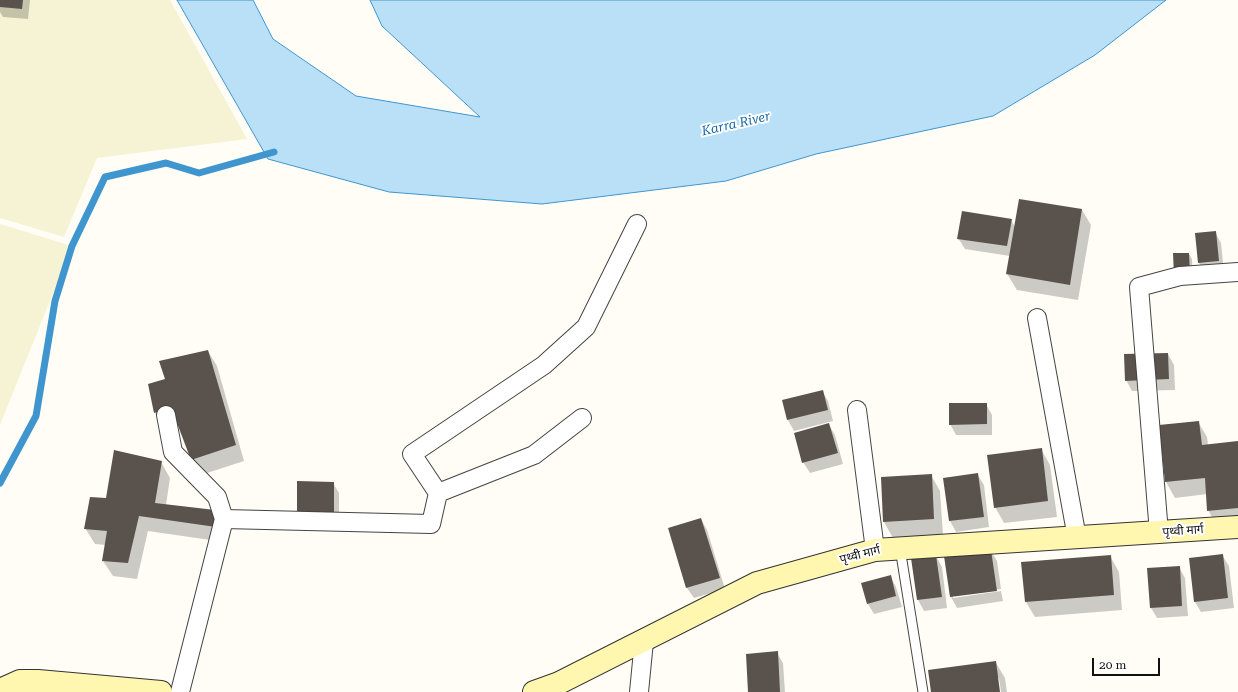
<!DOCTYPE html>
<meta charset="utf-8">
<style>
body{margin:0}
#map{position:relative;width:1238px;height:692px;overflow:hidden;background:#fffdf5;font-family:"Roboto Serif",serif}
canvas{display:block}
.scale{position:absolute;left:1092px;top:658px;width:68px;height:18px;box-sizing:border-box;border:2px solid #111;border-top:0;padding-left:5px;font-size:12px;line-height:14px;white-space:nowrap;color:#111;-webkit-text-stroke:3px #fff;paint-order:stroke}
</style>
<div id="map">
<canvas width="1238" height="692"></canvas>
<div class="scale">20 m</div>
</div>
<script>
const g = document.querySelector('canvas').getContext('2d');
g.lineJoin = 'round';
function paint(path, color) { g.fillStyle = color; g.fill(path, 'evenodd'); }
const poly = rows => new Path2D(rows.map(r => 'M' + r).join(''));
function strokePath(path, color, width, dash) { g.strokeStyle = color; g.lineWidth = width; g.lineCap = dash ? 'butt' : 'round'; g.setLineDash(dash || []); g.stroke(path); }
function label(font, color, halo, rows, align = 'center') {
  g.font = font + ' "Roboto Serif","Noto Sans Devanagari",serif'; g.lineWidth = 4; g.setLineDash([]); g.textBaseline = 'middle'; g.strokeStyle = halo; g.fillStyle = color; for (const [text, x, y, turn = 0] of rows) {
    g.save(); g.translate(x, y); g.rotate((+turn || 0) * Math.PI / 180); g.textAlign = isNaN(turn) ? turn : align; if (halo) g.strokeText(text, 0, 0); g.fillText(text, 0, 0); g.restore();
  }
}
paint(poly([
 [0,0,170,0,247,139,97,158,64,237,0,218],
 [0,224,72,246,0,425]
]), '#f6f3d4');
const water = poly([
 [177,0,253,0,273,39,356,96,480,117,382,26,370,0,1166,0,1095,55,993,116,816,154,726,181,542,204,389,192,268,159,177,0]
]);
paint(water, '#b9e0f7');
strokePath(water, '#3f96cf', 1);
paint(poly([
 [0,0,30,0,28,19,3,17,0,12],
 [1082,210,1091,225,1078,300,1017,290,1007,274,1010,256,965,249,958,238,1011,220,1015,227],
 [1215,232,1221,243,1224,272,1206,274,1199,263,1197,234],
 [1189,254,1192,259,1193,280,1178,281],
 [208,351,217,366,244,461,201,475,192,459,179,423,164,428,155,413,166,380],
 [1168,354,1174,365,1175,390,1132,391,1126,380],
 [822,391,828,401,833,421,794,431,788,420,783,401],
 [986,404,992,415,992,435,956,435,950,424],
 [1198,422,1207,437,1208,445,1238,442,1238,524,1217,526,1208,510,1207,494,1175,498,1166,482],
 [829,425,835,435,843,464,810,473,803,462],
 [1041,449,1050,465,1057,517,1004,523,995,507],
 [161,462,170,478,166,505,215,511,224,542,148,531,137,579,113,576,103,561,106,545,95,544,85,528,107,500],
 [977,474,984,485,989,527,956,532,950,521],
 [931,475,940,491,943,535,893,538,884,522,882,478],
 [333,483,339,493,339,526,304,526],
 [701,519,707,530,725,589,694,598,687,588],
 [991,551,997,561,1001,589,953,596,953,598,1001,591,1003,601,957,608,951,597,945,557],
 [1222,555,1229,566,1234,608,1201,612,1195,602],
 [936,556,942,567,947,608,924,611,918,600,913,559],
 [1110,556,1119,572,1122,610,1035,617,1026,602],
 [1179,567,1185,578,1188,616,1157,618,1151,608],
 [890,576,896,587,902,607,874,614,868,604],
 [777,653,783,663,785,692,749,692],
 [996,663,1005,678,1007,692,1001,692,999,678,997,678,999,692,932,692]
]), '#0003');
strokePath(poly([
 [0,483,36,416,55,301,72,246,105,177,166,163,199,173,274,152]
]), '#3f96cf', 7);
paint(poly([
 [0,0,23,0,22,9,0,7],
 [1019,199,1082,209,1070,285,1006,274],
 [962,211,1012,219,1007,246,957,239],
 [1216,231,1219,261,1198,263,1195,233],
 [1173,253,1189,253,1190,275,1174,276],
 [208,350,236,445,191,460,171,407,154,413,148,384,165,379,159,361],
 [1168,353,1169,379,1125,381,1124,354],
 [823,390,828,410,787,420,782,400],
 [949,403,987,403,987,424,949,425],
 [1199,421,1202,445,1238,441,1238,508,1207,511,1205,478,1165,482,1159,425],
 [829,423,838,453,802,463,794,433],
 [1042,448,1048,501,994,508,987,455],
 [114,450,162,461,155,503,215,510,216,527,139,516,128,563,102,561,107,531,84,529,90,497,106,498],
 [978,473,984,517,949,521,943,478],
 [932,474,934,519,883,522,881,477],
 [297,481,334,482,334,515,297,515],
 [701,518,720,578,686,588,668,528],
 [991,550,997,591,950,597,944,556],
 [1223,554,1228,598,1194,602,1189,558],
 [936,555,942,597,917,600,911,558],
 [1111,555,1114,595,1025,602,1021,562],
 [1180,566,1182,606,1150,608,1147,568],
 [891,575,896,596,867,604,861,583],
 [778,651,780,692,748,692,746,654],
 [996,661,1000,692,931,692,928,670]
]), '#5a524d');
const lane = poly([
 [900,548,923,692]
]);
const street = poly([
 [1037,318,1077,538],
 [857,410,875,550],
 [166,415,173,452,217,497,224,519,180,692],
 [438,493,534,455,582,418],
 [224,519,431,524,438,493,412,454,544,365,586,327,637,224],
 [1159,533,1139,287,1180,276,1238,272],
 [639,692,644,641]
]);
const secondary = poly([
 [0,690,20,681,38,681,161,692],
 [534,692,559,683,757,583,875,550,1238,527]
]);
strokePath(lane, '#444', 11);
strokePath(street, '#444', 20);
strokePath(secondary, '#333', 24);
strokePath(lane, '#fff', 9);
strokePath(street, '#fff', 18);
strokePath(secondary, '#fff6b0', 22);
label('12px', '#111', '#fff', [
 ["पृथ्वी मार्ग",1183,531,-4],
 ["पृथ्वी मार्ग",860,555,-14]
]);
label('italic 13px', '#1768a6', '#fff', [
 ["Karra River",736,124,-13]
]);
</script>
